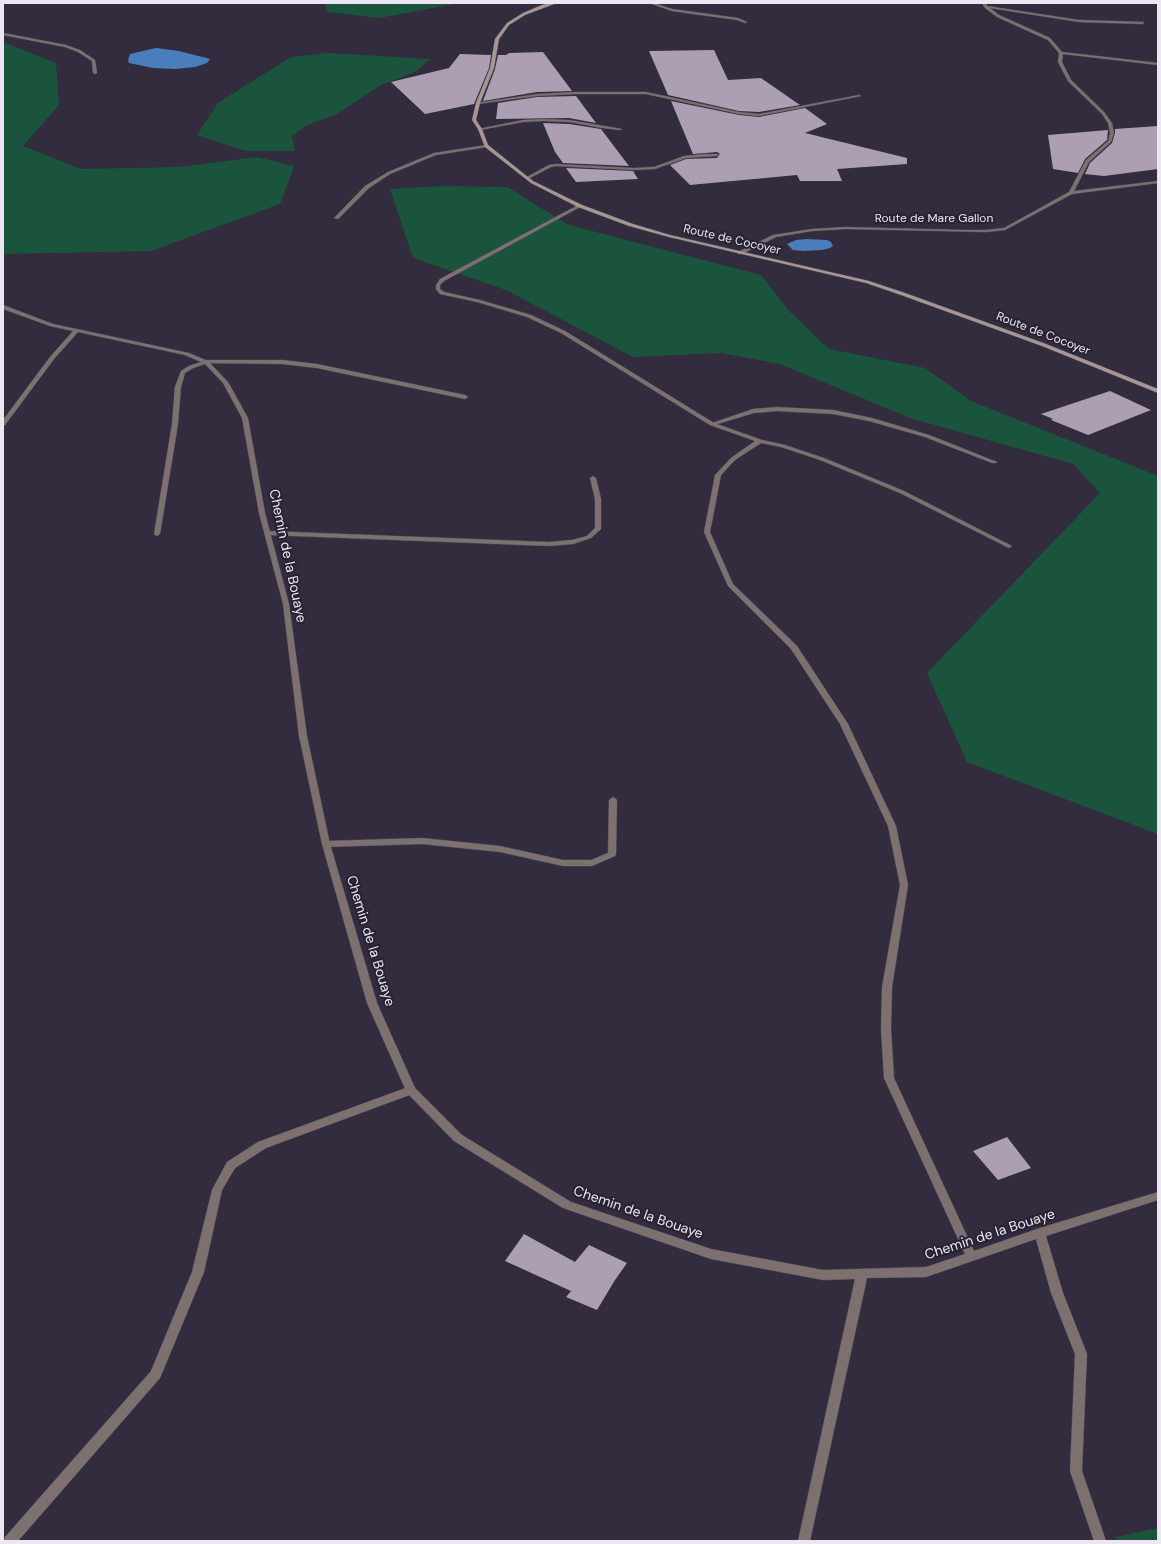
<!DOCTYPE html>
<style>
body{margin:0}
#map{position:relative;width:1161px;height:1544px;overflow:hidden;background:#322c3e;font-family:"DM Sans",sans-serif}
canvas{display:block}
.frame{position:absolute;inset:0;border:4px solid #eae7f2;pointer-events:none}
</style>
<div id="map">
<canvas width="1161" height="1544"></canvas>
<div class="frame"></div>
</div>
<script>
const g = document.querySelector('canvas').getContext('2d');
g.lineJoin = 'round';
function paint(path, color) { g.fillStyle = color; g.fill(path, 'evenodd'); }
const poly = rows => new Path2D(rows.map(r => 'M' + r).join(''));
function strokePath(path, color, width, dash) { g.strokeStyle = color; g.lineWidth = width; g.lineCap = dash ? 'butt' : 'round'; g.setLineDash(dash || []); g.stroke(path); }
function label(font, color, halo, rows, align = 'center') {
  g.font = font + ' "DM Sans",sans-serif'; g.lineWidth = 4; g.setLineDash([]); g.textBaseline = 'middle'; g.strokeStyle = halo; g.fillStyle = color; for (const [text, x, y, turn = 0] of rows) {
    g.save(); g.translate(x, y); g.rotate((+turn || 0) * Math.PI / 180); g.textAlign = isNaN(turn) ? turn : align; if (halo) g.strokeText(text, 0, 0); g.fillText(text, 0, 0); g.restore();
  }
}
paint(poly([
 [324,3,460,3,379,18,328,12],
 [3,42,56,63,59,105,23,146,81,169,179,167,257,157,294,166,280,204,151,251,3,254],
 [329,53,430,59,415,72,381,85,337,114,307,125,292,136,295,151,245,151,197,135,218,103,270,70,291,57],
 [444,186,507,187,569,225,761,275,790,312,829,349,925,368,971,401,1158,476,1158,834,967,762,927,673,1100,493,1073,464,910,418,780,364,721,353,633,357,506,290,413,258,390,189],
 [1158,1528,1158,1541,1117,1541,1116,1537]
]), '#1b543c');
paint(poly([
 [156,48,179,51,210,59,207,63,195,67,175,69,153,68,129,63,128,60,130,54],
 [806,239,827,240,831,242,833,246,830,248,822,250,803,251,793,250,787,244,796,240]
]), '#4a7dbb');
paint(poly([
 [714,50,728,80,761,78,800,105,759,112,739,111,668,95,649,51],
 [543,52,572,91,537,92,483,101,495,69,498,55,506,55,509,53],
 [460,54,491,55,489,68,474,104,425,114,391,82,449,68],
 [576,96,596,123,569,118,496,119,498,103,537,97],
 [671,101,739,115,759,117,805,108,827,124,805,133,907,158,907,164,837,169,842,181,800,181,797,175,690,185,670,165,686,159,717,158,720,154,717,152,693,154],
 [543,123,569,124,601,129,629,166,563,163,555,152],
 [1158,126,1158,169,1104,176,1085,174,1090,163,1112,143,1115,133,1115,129],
 [1108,130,1107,140,1085,159,1078,173,1053,169,1048,135],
 [566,168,633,171,638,179,576,182],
 [1110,391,1151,410,1088,435,1051,420,1053,419,1041,414],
 [1007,1137,1031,1168,998,1180,973,1151],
 [524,1234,575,1262,589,1245,627,1263,615,1280,597,1310,566,1297,571,1291,505,1261]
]), '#ac9fb3');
const lane = poly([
 [575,92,646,92,739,112,759,114,859,95,861,96,759,116,739,114,646,94,575,94,537,96,478,104,476,103,537,94,575,92],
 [542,119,569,120,622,129,620,130,602,128,569,122,542,121,523,122,480,130,478,129,523,120,542,119],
 [206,360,282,360,317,364,465,395,468,397,465,399,317,368,282,364,204,363,203,362,206,360],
 [777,407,833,410,872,418,929,435,997,462,996,463,992,463,925,437,869,421,833,414,777,411,754,413,714,425,709,424,753,409,777,407],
 [593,476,596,478,601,499,601,529,591,538,573,544,549,546,268,535,265,533,268,531,549,542,572,540,587,536,595,528,595,499,590,478,593,476],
 [613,797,617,800,616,854,615,856,592,866,563,866,500,852,422,844,326,847,322,844,326,841,422,838,500,846,563,860,591,860,608,853,609,800,613,797],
 [411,1086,415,1087,416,1090,415,1093,266,1148,235,1168,222,1190,204,1272,160,1378,18,1541,4,1541,5,1537,151,1371,192,1272,212,1190,227,1162,258,1142,411,1086]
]);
const street = poly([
 [649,3,654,3,672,9,738,18,747,22,745,23,737,20,672,11,649,3],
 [982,3,986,3,987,6,1079,20,1144,22,1143,24,1079,22,990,8,999,15,1050,38,1062,52,1158,63,1158,65,1063,54,1062,62,1071,80,1104,112,1112,123,1114,133,1111,142,1089,162,1074,191,1158,181,1158,183,1072,194,1005,230,986,232,846,229,812,231,776,237,742,254,738,254,738,252,773,235,812,229,846,227,963,230,986,230,1004,228,1069,192,1086,160,1108,141,1110,133,1108,123,1102,114,1068,81,1058,62,1059,53,1048,40,997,17,985,8,982,3],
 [3,33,66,45,80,50,95,60,97,73,95,74,93,73,92,61,78,52,65,47,3,35,3,33],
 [486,145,487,147,436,155,390,174,369,188,338,219,334,218,365,186,388,172,434,153,486,145],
 [704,154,717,154,719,155,717,156,686,158,655,169,634,170,556,166,551,167,528,179,525,178,549,165,556,164,634,168,654,167,684,156,704,154],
 [578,205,582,206,444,281,440,285,440,289,444,292,480,300,531,315,565,331,714,423,762,440,785,445,824,458,904,491,1012,546,1009,548,1007,547,900,493,820,460,781,447,761,443,735,460,721,475,710,532,733,584,797,646,848,724,896,826,908,885,892,987,891,1029,894,1078,974,1251,1040,1228,1158,1192,1158,1200,1046,1236,1063,1293,1087,1354,1082,1471,1106,1541,1094,1541,1070,1471,1075,1354,1051,1293,1036,1239,926,1277,867,1278,810,1541,798,1541,855,1279,823,1280,711,1259,563,1208,454,1141,407,1093,367,1003,322,844,299,736,283,604,259,513,242,418,223,383,205,364,193,368,185,373,181,387,178,424,160,534,157,536,154,534,172,424,175,387,181,371,189,366,201,362,185,355,78,332,54,359,5,425,3,426,3,420,50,357,73,331,50,326,3,309,3,305,53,324,189,353,208,361,228,382,248,418,265,513,289,604,307,736,330,844,377,1003,415,1088,462,1135,571,1202,711,1249,823,1270,926,1267,965,1254,884,1078,881,1029,882,987,900,885,888,826,840,724,791,649,728,586,704,532,715,475,731,458,755,441,710,425,561,333,527,317,477,302,440,294,436,289,436,285,440,279,578,205]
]);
const secondary = poly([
 [551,3,557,3,525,15,509,25,499,39,494,68,480,103,476,120,482,129,488,145,533,181,582,205,633,224,670,235,869,281,905,293,1046,344,1158,389,1158,393,1042,346,901,295,866,283,669,237,629,226,578,207,531,183,485,147,478,129,472,120,476,103,490,68,495,39,507,23,523,13,542,5,551,3]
]);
strokePath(lane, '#4f4a5b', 1);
strokePath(street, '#4f4a5b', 1);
strokePath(secondary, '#4f4a5b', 1);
paint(lane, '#7d716f');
paint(street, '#7d716f');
paint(secondary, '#a89692');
label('12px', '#eae7f2', '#282233', [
 ["Route de Mare Gallon",934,219],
 ["Route de Cocoyer",732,240,13],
 ["Route de Cocoyer",1043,334,21]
]);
label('14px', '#eae7f2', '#282233', [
 ["Chemin de la Bouaye",287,556,78],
 ["Chemin de la Bouaye",370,941,73],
 ["Chemin de la Bouaye",638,1213,19],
 ["Chemin de la Bouaye",990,1235,-18]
]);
</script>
